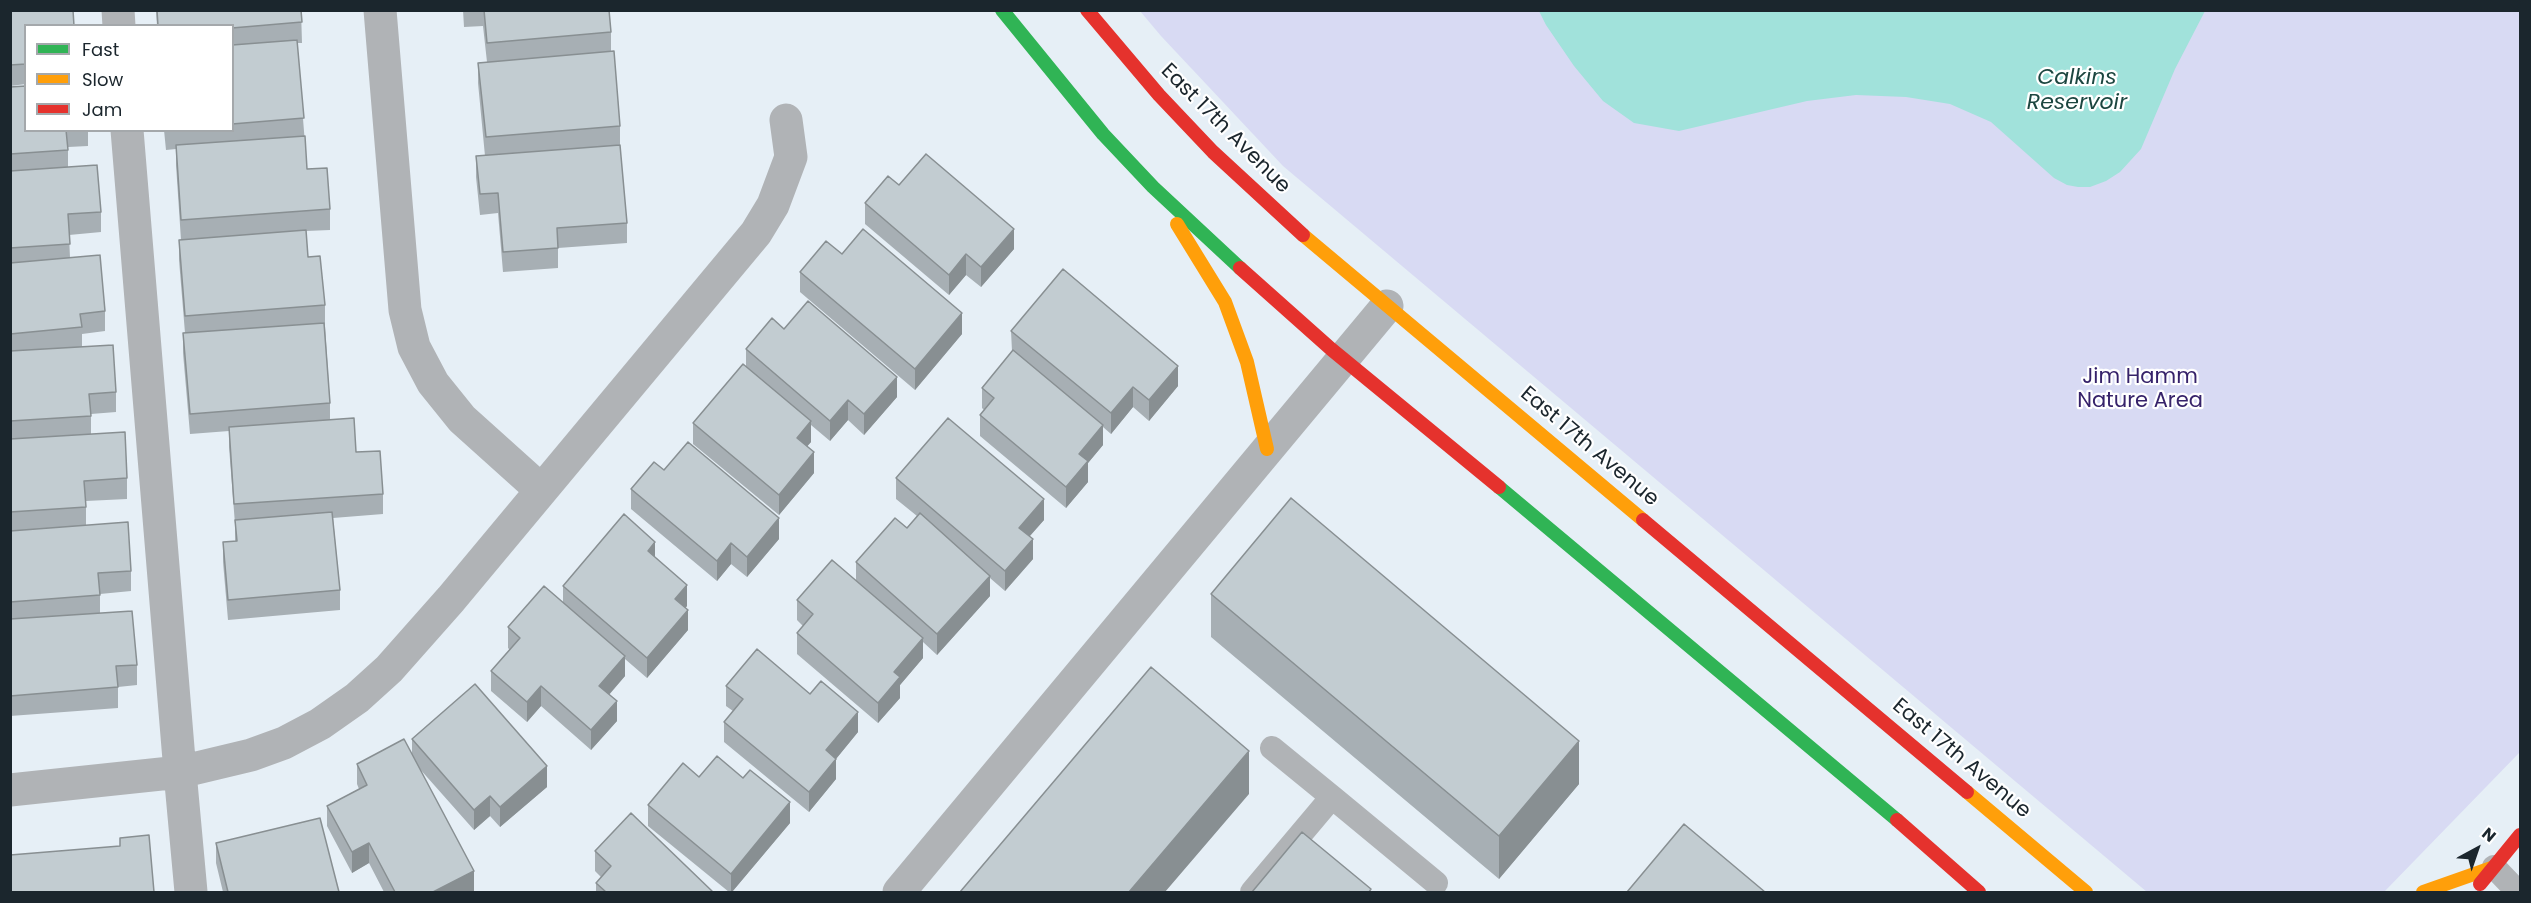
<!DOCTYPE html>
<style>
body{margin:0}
#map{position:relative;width:2531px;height:903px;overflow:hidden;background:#e6eff6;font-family:Poppins,sans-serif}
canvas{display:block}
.frame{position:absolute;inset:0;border:12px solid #1b262d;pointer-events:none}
.legend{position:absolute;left:24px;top:24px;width:210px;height:108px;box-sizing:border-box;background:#fff;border:2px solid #a4a8ab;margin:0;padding:8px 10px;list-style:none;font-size:18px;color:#1b262d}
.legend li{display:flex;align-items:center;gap:12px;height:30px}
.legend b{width:30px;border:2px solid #a4a8ab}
.north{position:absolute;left:2447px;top:819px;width:60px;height:60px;-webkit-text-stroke:4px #fff;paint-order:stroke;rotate:40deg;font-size:16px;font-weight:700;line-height:24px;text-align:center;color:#1b262d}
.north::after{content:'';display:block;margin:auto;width:21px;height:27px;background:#1b262d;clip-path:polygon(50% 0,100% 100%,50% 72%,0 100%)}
</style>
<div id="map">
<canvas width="2531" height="903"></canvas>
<div class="frame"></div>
<ul class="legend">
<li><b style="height:8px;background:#30b455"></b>Fast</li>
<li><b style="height:8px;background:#ff9f0a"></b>Slow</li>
<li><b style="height:8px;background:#e5322d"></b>Jam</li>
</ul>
<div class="north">N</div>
</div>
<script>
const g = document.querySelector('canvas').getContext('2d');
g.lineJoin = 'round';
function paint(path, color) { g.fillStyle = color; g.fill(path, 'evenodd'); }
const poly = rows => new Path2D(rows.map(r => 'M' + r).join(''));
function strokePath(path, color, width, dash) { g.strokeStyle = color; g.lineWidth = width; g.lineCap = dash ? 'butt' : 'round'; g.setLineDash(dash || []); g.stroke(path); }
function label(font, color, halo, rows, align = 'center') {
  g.font = font + ' Poppins,sans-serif'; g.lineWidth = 4.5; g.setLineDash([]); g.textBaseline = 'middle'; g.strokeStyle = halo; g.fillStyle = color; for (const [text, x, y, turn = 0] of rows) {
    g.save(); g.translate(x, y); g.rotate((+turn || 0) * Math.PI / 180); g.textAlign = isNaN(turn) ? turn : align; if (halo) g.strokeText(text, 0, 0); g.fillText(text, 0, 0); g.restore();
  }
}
paint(poly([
 [1140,11,2520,11,2520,752,2384,892,2147,892,1283,166,1161,36]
]), '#d8daf3');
paint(poly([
 [1539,11,2205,11,2175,69,2141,149,2120,172,2106,181,2090,187,2078,187,2067,185,2054,178,1991,122,1950,104,1906,97,1856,95,1807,101,1679,131,1634,123,1603,101,1574,66,1546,25]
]), '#a1e2db');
strokePath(poly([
 [1272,748,1332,797],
 [2494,867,2518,892],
 [1252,892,1332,797,1436,883]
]), '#b0b3b6', 24);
strokePath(poly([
 [118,10,119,26],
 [380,10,405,310,414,347,433,383,462,419,541,490],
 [127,130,180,772,251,755,284,743,320,724,357,698,389,669,451,599,756,233,773,205,791,157,786,120],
 [10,790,180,772,191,892],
 [899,892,1387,306]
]), '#b0b3b6', 33);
strokePath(poly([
 [1002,10,1103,134,1153,187,1240,268],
 [1499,487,1897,820]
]), '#30b455', 14);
strokePath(poly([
 [1177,224,1225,302,1247,362,1267,449],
 [1303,235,1643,520],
 [1967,792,2086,892],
 [2423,892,2494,867]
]), '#ff9f0a', 14);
strokePath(poly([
 [1087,10,1159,95,1213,152,1303,235],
 [1240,268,1331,349,1499,487],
 [1643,520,1967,792],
 [1897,820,1979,892],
 [2480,884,2520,835]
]), '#e5322d', 14);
paint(poly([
 [10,10,26,26,26,84,10,86],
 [156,10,301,10,302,43,297,43,307,169,330,209,330,230,306,231,308,257,325,305,325,326,330,403,330,419,356,452,383,494,383,514,333,518,340,590,340,610,228,620,223,562,223,542,235,541,235,524,229,447,229,431,190,434,183,353,183,333,185,333,179,260,179,240,181,240,176,165,176,149,166,150,164,130,232,130,232,26,157,26],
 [463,10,609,10,611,32,611,51,620,126,620,146,627,223,627,243,558,248,558,268,503,272,498,213,480,215,476,177,476,156,485,156,478,83,478,63,487,62,483,26,464,27],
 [10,87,26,130,88,130,88,146,68,147,68,167,101,212,101,232,69,235,70,258,105,311,105,331,82,334,82,347,116,392,116,412,91,414,91,434,127,478,127,499,86,501,86,526,131,571,131,591,100,594,100,613,137,665,137,685,118,687,118,708,10,716],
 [899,185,1014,249,981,287,966,275,949,295,865,224,865,203],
 [842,254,962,334,915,390,800,292,800,272],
 [784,329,897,397,864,435,848,420,830,441,811,425,811,442,807,446,814,473,779,515,693,444,693,423,746,367,746,349],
 [1011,331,1178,386,1149,421,1133,407,1111,434,1103,427,1103,445,1088,463,1088,482,1066,508,980,436,980,415,984,410,982,408,982,388,1012,351],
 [664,470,779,539,747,577,731,564,717,581,631,509,631,489],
 [896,478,1044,520,1030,536,1033,559,1005,591,990,578,990,596,937,655,923,642,923,658,900,685,900,698,878,723,797,654,797,633,803,626,797,620,797,600,856,580,856,562,907,528,917,516,896,499],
 [655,558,687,606,685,608,688,630,647,678,625,659,625,676,609,695,617,721,591,750,541,706,527,722,491,691,491,671,510,650,508,648,508,627,563,602,563,586],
 [1211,594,1579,784,1499,879,1211,637],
 [726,686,810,694,858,732,836,759,836,779,809,812,724,742,724,722,733,711,726,706],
 [412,739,547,787,500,827,490,816,474,830,419,768,474,892,384,892,369,863,352,873,327,826,327,806,359,789,357,784,357,764,412,754],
 [699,777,790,823,732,892,729,892,648,826,648,805],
 [216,843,339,892,223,892,216,863],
 [595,851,713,892,596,892,596,883,601,877,595,871]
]), '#a7afb4');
paint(poly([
 [1014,229,1014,249,981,287,981,267],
 [966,254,966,275,949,295,949,275],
 [962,313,962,334,915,390,915,369],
 [1178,366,1178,386,1149,421,1149,400],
 [897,377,897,397,864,435,864,414],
 [1133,387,1133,407,1111,434,1111,413],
 [848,400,848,420,830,441,830,421],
 [811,421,811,442,797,458,797,438],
 [1103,425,1103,445,1088,463,1088,482,1066,508,1066,487,1079,454],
 [814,452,814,473,779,515,779,495],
 [1044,499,1044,520,1019,548,1019,528],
 [779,518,779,539,747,577,747,557],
 [1033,539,1033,559,1005,591,1005,571],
 [655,542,655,562,648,551],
 [731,543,731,564,717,581,717,561],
 [990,576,990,596,937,655,937,634],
 [687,585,687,606,675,620,675,599],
 [688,610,688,630,647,678,647,658],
 [923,638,923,658,900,685,900,698,878,723,878,703,894,672],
 [625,656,625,676,599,706,599,686],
 [541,686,541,706,527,722,527,702],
 [617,701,617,721,591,750,591,730],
 [858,712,858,732,831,765,836,759,836,779,809,812,809,792,826,750],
 [1579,741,1579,784,1499,879,1499,836],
 [1249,751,1249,794,1165,892,1129,892],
 [547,766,547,787,500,827,500,807],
 [490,796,490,816,474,830,474,810],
 [790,802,790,823,732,892,731,892,731,874],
 [369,843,369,863,352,873,352,852],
 [474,871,474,892,433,892]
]), '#888f92');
const building = poly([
 [10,10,73,10,74,26,26,26,26,64,10,65,10,10],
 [157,10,301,10,302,22,232,28,232,26,158,26,157,10],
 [484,10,609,10,611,32,487,43,484,10],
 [297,40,304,118,232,124,232,45,297,40],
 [614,51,620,126,486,137,478,63,614,51],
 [26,86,26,130,66,130,68,150,10,154,10,87,26,86],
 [305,136,307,169,327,168,330,209,181,220,176,145,305,136],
 [620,145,627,223,557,228,558,248,503,252,498,193,480,194,476,156,620,145],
 [926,154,1014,229,981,267,966,254,949,275,865,203,888,176,899,185,926,154],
 [97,165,101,212,68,214,70,244,10,248,10,171,97,165],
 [863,229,962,313,915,369,800,272,826,241,842,254,863,229],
 [306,230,308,257,320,256,325,305,185,316,179,240,306,230],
 [100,255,105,311,80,314,82,327,10,334,10,263,100,255],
 [1063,269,1178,366,1149,400,1133,387,1111,413,1011,331,1063,269],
 [808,301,897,377,864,414,848,400,830,421,746,349,772,318,784,329,808,301],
 [324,323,330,403,190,414,183,333,324,323],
 [113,345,116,392,89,394,91,416,10,421,10,351,113,345],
 [1013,350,1103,425,1079,454,1088,461,1066,487,980,415,994,398,982,388,1013,350],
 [743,364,811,421,797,438,814,452,779,495,693,423,743,364],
 [354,418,356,452,380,451,383,494,234,504,229,427,354,418],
 [948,418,1044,499,1019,528,1033,539,1005,571,896,478,948,418],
 [125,432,127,478,84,481,86,507,10,512,10,439,125,432],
 [688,442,779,518,747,557,731,543,717,561,631,489,654,462,664,470,688,442],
 [1291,498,1579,741,1499,836,1211,594,1291,498],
 [332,512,340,590,228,600,223,542,237,541,235,520,332,512],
 [920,513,990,576,937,634,856,562,895,518,907,528,920,513],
 [624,514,655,542,648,551,687,585,675,599,688,610,647,658,563,586,624,514],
 [128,522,131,571,98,573,100,595,10,602,10,531,128,522],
 [832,560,923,638,894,672,900,677,878,703,797,633,813,614,797,600,832,560],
 [544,586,625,656,599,686,617,701,591,730,541,686,527,702,491,671,520,638,508,627,544,586],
 [132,611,137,665,116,666,118,687,10,696,10,619,132,611],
 [757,649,810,694,821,681,858,712,826,750,836,759,809,792,724,722,743,699,726,686,757,649],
 [1151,667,1249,751,1129,892,960,892,1151,667],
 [475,684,547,766,500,807,490,796,474,810,412,739,475,684],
 [404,739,474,871,433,892,395,892,369,843,352,852,327,806,367,785,357,764,404,739],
 [717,756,743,778,750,770,790,802,731,874,648,805,683,763,699,777,717,756],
 [631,813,713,892,606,892,596,883,611,866,595,851,631,813],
 [320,818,339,892,228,892,216,843,320,818],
 [1684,824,1765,892,1627,892,1684,824],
 [1302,832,1371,889,1369,892,1252,892,1302,832],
 [149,835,154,892,11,892,10,855,120,846,120,838,149,835]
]);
paint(building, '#c2ccd1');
strokePath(building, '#888f92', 1.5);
label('21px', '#1b262d', '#fff', [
 ["East 17th Avenue",1225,129,45],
 ["East 17th Avenue",1589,447,40],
 ["East 17th Avenue",1961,759,40]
]);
label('21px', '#36226a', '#fff', [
 ["Jim Hamm",2140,378],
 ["Nature Area",2140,402]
]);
label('italic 22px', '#1c4640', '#fff', [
 ["Calkins",2077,78],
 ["Reservoir",2077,103]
]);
</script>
